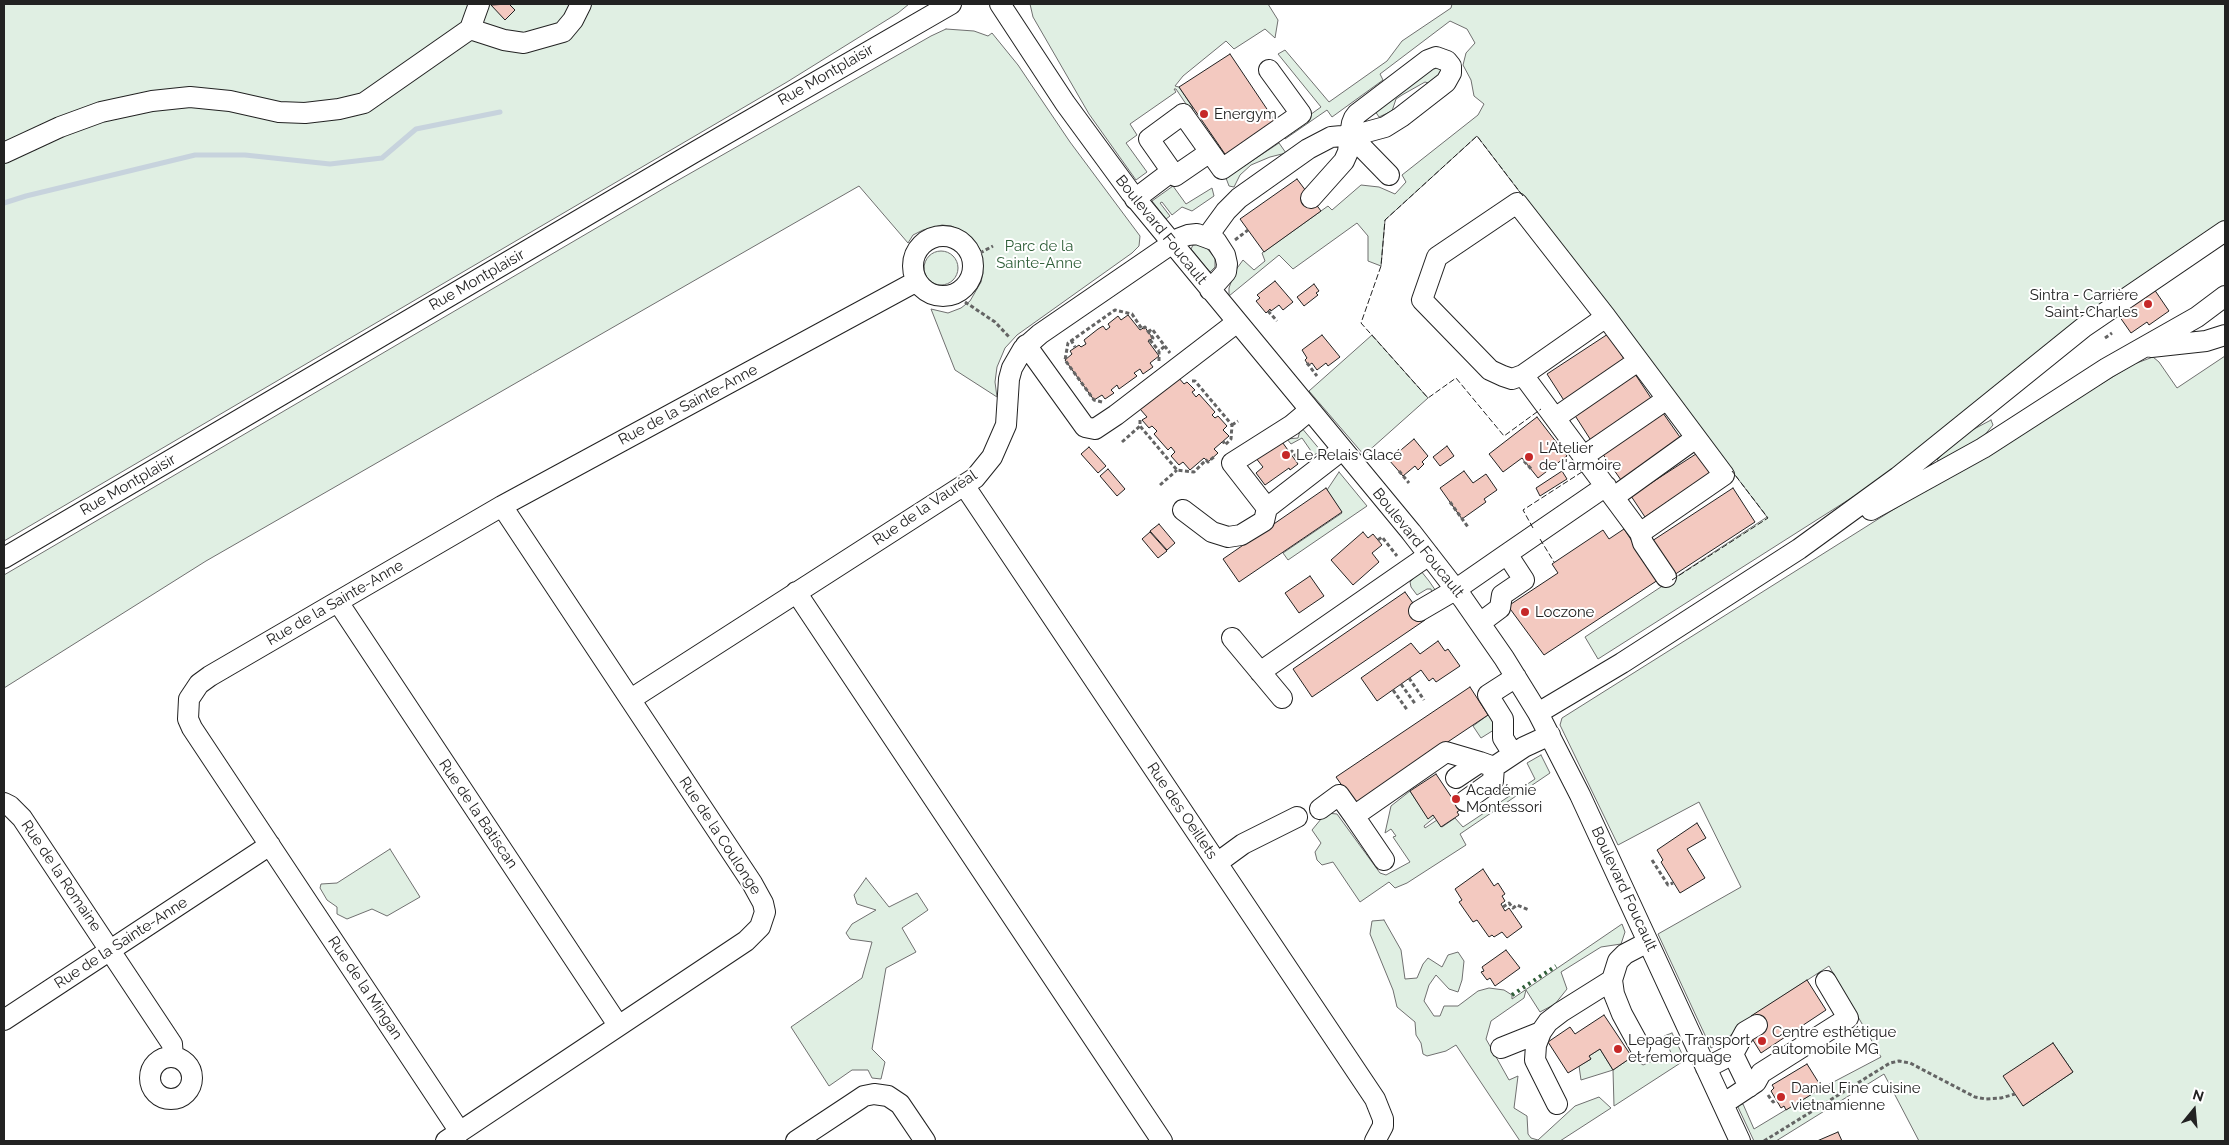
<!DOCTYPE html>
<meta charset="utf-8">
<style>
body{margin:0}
#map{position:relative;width:2229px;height:1145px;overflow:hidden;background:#fff;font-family:Raleway,sans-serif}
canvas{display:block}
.frame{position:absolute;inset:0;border:5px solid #222;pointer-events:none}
.north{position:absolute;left:2169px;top:1085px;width:50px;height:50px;-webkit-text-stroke:4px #fff;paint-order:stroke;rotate:17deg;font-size:14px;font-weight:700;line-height:20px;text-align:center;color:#222}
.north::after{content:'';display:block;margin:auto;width:18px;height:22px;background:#222;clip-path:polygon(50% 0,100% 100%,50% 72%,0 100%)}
</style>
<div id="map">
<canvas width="2229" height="1145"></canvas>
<div class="frame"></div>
<div class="north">N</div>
</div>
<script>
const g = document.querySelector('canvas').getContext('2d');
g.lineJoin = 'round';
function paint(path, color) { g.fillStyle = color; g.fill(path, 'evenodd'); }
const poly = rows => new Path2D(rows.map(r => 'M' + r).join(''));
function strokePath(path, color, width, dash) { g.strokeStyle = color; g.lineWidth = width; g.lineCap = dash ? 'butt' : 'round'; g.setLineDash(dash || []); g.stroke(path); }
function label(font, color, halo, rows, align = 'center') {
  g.font = font + ' Raleway,sans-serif'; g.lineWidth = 4; g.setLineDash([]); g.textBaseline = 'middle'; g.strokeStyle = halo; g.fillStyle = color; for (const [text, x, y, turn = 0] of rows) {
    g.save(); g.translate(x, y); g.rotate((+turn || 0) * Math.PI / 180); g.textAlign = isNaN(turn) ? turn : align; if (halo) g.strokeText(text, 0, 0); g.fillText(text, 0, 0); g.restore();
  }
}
const green = poly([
 [4,4,909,4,898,13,787,82,4,541,4,4],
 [1030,4,1268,4,1278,20,1275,38,1265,29,1234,49,1226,41,1183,76,1175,86,1179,87,1193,108,1190,110,1176,89,1174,89,1176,92,1130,124,1137,135,1126,143,1147,172,1136,180,1089,114,1033,17,1030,4],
 [1452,4,2225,4,2225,226,1911,460,1598,659,1585,637,1767,517,1477,136,1385,220,1381,266,1368,261,1368,236,1357,223,1293,269,1279,255,1229,296,1229,288,1235,271,1243,260,1254,270,1265,261,1262,253,1328,206,1332,210,1361,185,1379,187,1395,194,1406,182,1402,175,1478,115,1484,104,1474,96,1471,80,1463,65,1466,53,1475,43,1467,29,1450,21,1380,74,1383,80,1332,117,1327,110,1285,139,1282,135,1321,107,1278,54,1285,50,1329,102,1387,61,1402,41,1451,8,1452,4],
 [946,29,974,31,988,36,992,33,1018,65,1070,142,1140,236,1139,246,1132,253,1017,335,1005,348,997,367,995,382,997,397,955,370,931,309,948,313,961,308,970,301,981,282,983,273,982,259,978,247,962,231,951,226,942,225,923,230,913,235,908,243,859,186,206,561,4,688,4,575,668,186,931,36,946,29],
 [1434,65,1443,67,1434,85,1425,82,1402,95,1396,99,1392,111,1379,117,1375,111,1434,65],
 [1279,143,1286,153,1270,157,1251,165,1240,175,1234,187,1229,186,1226,178,1279,143],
 [1173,186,1186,204,1212,188,1214,196,1192,211,1182,207,1172,215,1162,202,1160,203,1170,216,1166,219,1152,201,1173,186],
 [1198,244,1205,246,1215,258,1215,267,1210,272,1191,249,1193,245,1198,244],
 '924 268a17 17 0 1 1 34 0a17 17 0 1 1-34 0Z',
 [1372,335,1428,398,1364,455,1309,391,1372,335],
 [2225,356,2225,1141,1919,1141,1884,1074,1776,1141,1754,1141,1737,1105,1743,1104,1754,1129,1822,1088,1881,1057,1829,966,1752,1016,1754,1020,1711,1048,1658,934,1741,887,1699,802,1618,845,1560,725,1562,718,1891,511,2134,364,2153,357,2159,362,2177,388,2225,356],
 [2053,1043,2073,1072,2023,1106,2053,1043],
 [1991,420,1993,425,1983,437,1940,461,1937,460,1961,436,1991,420],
 [1301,427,1321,451,1303,461,1302,458,1311,451,1302,438,1291,444,1287,439,1298,438,1301,427],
 [1339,472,1367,506,1288,560,1283,553,1342,513,1327,490,1339,472],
 [1421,571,1429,581,1438,594,1432,594,1431,589,1427,589,1417,595,1411,587,1410,582,1421,571],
 [1488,715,1493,718,1497,728,1481,738,1473,726,1488,715],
 [1541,755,1550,773,1460,834,1466,845,1407,883,1395,888,1389,882,1360,902,1333,862,1322,865,1317,860,1315,852,1321,843,1312,830,1326,813,1337,814,1380,873,1386,875,1410,862,1393,837,1396,836,1391,829,1385,833,1391,806,1410,791,1428,818,1433,815,1435,817,1424,826,1425,828,1437,820,1442,827,1455,818,1463,827,1535,779,1527,763,1541,755],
 [390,849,420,897,387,916,372,909,347,919,337,914,337,907,327,900,320,888,321,884,337,883,390,849],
 [866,878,889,907,917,893,928,910,902,928,916,952,886,968,872,1049,885,1062,881,1079,872,1078,868,1070,852,1070,829,1086,791,1027,862,978,872,942,850,939,846,933,852,924,876,910,857,904,854,895,866,878],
 [1384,920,1401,950,1405,979,1417,978,1423,964,1428,958,1442,967,1448,955,1458,952,1464,961,1462,980,1458,992,1449,989,1436,975,1429,985,1424,1001,1434,1016,1440,1016,1444,1006,1458,1006,1478,991,1489,988,1504,990,1512,995,1512,999,1622,924,1625,932,1621,944,1601,947,1561,972,1567,989,1555,1004,1540,1012,1526,990,1524,998,1491,1021,1486,1039,1509,1080,1518,1076,1514,1108,1527,1116,1528,1134,1531,1138,1538,1140,1575,1106,1599,1097,1611,1108,1560,1141,1520,1141,1456,1045,1446,1051,1427,1056,1423,1054,1421,1043,1416,1035,1415,1022,1397,1007,1393,990,1370,934,1372,921,1384,920],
 [1672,1033,1685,1060,1614,1106,1613,1070,1581,1080,1579,1066,1591,1059,1589,1056,1600,1049,1613,1070,1632,1057,1643,1065,1671,1053,1664,1036,1672,1033]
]);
paint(green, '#e0efe3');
strokePath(green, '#6f6f6f', 1);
strokePath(poly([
 [4,203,26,196,195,155,245,155,330,164,382,158,416,129,500,112]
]), '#c7d3dd', 5);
const building = poly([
 [509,4,515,10,505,20,491,5,509,4],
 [1230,54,1277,124,1227,157,1179,87,1230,54],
 [1297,179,1321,211,1264,252,1240,219,1297,179],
 [1275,281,1293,302,1283,310,1279,305,1271,311,1270,309,1266,313,1256,301,1260,298,1257,295,1275,281],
 [1314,284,1319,291,1316,293,1318,295,1304,306,1297,297,1314,284],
 [2154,289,2169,311,2149,325,2147,322,2131,333,2117,313,2154,289],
 [1128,315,1140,330,1145,327,1148,332,1153,338,1148,341,1159,356,1150,363,1153,367,1143,374,1140,369,1134,373,1137,376,1119,389,1117,385,1111,390,1114,393,1105,399,1102,395,1094,400,1065,360,1072,354,1070,351,1079,345,1081,347,1086,344,1084,340,1098,329,1103,326,1106,330,1110,327,1108,324,1118,316,1121,320,1128,315],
 [1608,334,1626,362,1565,402,1547,374,1608,334],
 [1322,335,1340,357,1328,366,1326,363,1317,370,1312,363,1309,365,1307,363,1305,360,1307,358,1302,350,1322,335],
 [1635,374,1653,401,1592,442,1574,414,1635,374],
 [1178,377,1184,384,1187,382,1195,390,1192,392,1196,397,1199,394,1215,412,1212,415,1215,418,1218,416,1227,426,1223,430,1229,436,1214,449,1218,453,1208,462,1204,458,1190,470,1183,462,1179,465,1171,456,1175,452,1171,447,1168,450,1154,434,1157,431,1152,426,1149,428,1142,420,1147,417,1140,409,1178,377],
 [1663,413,1682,440,1621,480,1602,453,1663,413],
 [1537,417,1567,456,1538,478,1522,458,1503,472,1489,454,1537,417],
 [1280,439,1298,464,1290,470,1289,468,1265,485,1256,473,1263,467,1255,457,1280,439],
 [1414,439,1428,456,1422,462,1424,464,1418,470,1415,466,1403,476,1389,460,1414,439],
 [1447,446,1454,456,1440,466,1433,457,1447,446],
 [1089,447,1106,466,1098,473,1081,454,1089,447],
 [1699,452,1712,472,1645,517,1631,496,1699,452],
 [1108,469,1125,489,1117,496,1100,476,1108,469],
 [1464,471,1473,483,1486,474,1497,490,1484,499,1486,502,1462,519,1440,488,1464,471],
 [1562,471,1567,479,1540,496,1536,488,1562,471],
 [1326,488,1342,512,1239,582,1223,559,1326,488],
 [1733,488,1755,522,1674,575,1652,541,1733,488],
 [1159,524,1175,543,1167,550,1150,531,1159,524],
 [1624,529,1658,580,1544,655,1508,606,1558,573,1552,564,1603,530,1609,539,1624,529],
 [1150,532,1167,551,1158,558,1142,539,1150,532],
 [1363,532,1368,538,1373,534,1382,545,1372,553,1379,562,1353,585,1331,560,1363,532],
 [1310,576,1324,596,1299,613,1285,593,1310,576],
 [1405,592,1425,620,1312,697,1293,669,1405,592],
 [1438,641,1445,651,1448,649,1460,666,1436,682,1433,678,1429,681,1421,670,1377,701,1361,678,1411,643,1420,654,1438,641],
 [1470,687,1488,715,1355,804,1336,777,1470,687],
 [1436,774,1460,810,1457,812,1459,815,1441,827,1433,815,1428,819,1410,791,1436,774],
 [1697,823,1706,838,1687,849,1705,878,1680,893,1661,862,1663,860,1657,850,1697,823],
 [1483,869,1494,886,1498,883,1505,894,1502,896,1505,901,1501,904,1505,911,1509,908,1522,927,1507,938,1502,932,1494,937,1492,935,1489,937,1477,920,1473,922,1459,902,1462,900,1455,889,1483,869],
 [1506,950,1520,968,1495,986,1490,978,1487,980,1481,972,1484,971,1482,967,1506,950],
 [1807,980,1826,1010,1761,1053,1751,1037,1761,1030,1751,1016,1807,980],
 [1604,1015,1632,1057,1613,1070,1600,1049,1589,1056,1591,1059,1568,1073,1548,1042,1570,1027,1575,1034,1604,1015],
 [2053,1043,2073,1072,2023,1106,2003,1076,2053,1043],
 [1807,1064,1822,1088,1786,1110,1784,1106,1781,1108,1771,1091,1774,1088,1772,1085,1807,1064],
 [1838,1132,1842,1141,1817,1141,1838,1132]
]);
paint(building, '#f3c9c0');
strokePath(building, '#222', 1);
const minor = poly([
 [1000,4,1065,103,1131,193,1411,532,1463,599,1504,658,1538,713,1580,795,1740,1141],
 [470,29,504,40,524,43,563,32,573,20,581,4],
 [1183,114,1210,152,1175,176,1149,139,1183,114],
 [1350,135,1389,175],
 [1210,152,1222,169,1301,114,1269,70],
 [4,153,60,127,101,112,152,101,190,97,230,101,279,112,305,113,339,109,364,103,470,29,479,4],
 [1135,199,1172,171],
 '913 266a30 30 0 1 1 60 0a30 30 0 1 1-60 0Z',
 [1207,237,1226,211,1239,198,1308,149,1331,137,1342,136,1350,135,1354,134,1363,133,1385,127,1401,117,1446,82,1451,73,1451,66,1447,61,1436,57,1428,60,1357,114,1354,118,1352,123,1350,135,1348,152,1344,161,1311,198],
 [1606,317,1724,475,1640,533,1523,375,1606,317],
 [1026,345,1085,427,1095,429,1116,415,1236,323],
 [2151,347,2206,341,2225,335],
 [1523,375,1512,379,1503,376,1490,370,1422,300,1437,257,1517,203,1606,317],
 [1310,410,1292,425,1232,463,1267,508,1342,450],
 [1555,418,1638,361],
 [1584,456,1667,399],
 [964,485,1375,1099,1383,1119,1383,1126,1375,1141],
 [1614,497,1696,438],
 [1183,510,1212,532,1228,537,1241,535,1264,521,1267,508],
 [1871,510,1983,448,2107,368,2197,317,2225,296],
 [1640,533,1643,543,1666,577],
 [1507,554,1606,486],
 [4,558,693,153,951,4],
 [796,592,1162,1141],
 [338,602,618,1025],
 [1419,611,1455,590,1507,554,1524,580,1502,595,1500,608,1480,623],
 [1232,638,1282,698],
 [1260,672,1429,555],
 [631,699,975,478,992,457,1006,425,1009,379,1012,368,1023,349,1040,334,1180,238,1188,235,1197,234,1216,241,1225,255,1227,264,1226,272,1210,290],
 [1538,713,1622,663,1799,549,1898,477,2084,327,2225,231],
 [1513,754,1503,738,1503,719,1488,695,1516,677],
 [1456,778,1480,762,1494,767,1524,747,1550,735],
 [1465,801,1493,781,1494,767],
 [4,803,10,806,22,818,172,1044,173,1057],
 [1320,809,1339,795,1354,816],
 [1384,860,1354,816,1446,752,1480,762],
 [1217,863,1243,844,1297,817],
 [4,1020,270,845],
 [1640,1047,1622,1014,1614,994,1612,980,1618,961,1625,954,1648,942],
 [1501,1048,1541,1032],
 [1733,1054,1745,1032,1757,1025],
 '150 1078a21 21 0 1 1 42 0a21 21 0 1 1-42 0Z',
 [1706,1068,1733,1054,1749,1087],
 [1557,1104,1535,1060,1536,1045,1541,1032,1548,1022,1561,1012,1612,980],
 [1723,1104,1756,1082,1761,1073,1848,1018,1826,981],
 [460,1132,192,728,188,719,189,699,199,684,210,676,502,506,917,281],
 [446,1141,746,941,760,927,765,912,763,903,752,883,502,506],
 [796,1141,852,1104,864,1096,874,1094,888,1096,900,1104,925,1141]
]);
strokePath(minor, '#222', 22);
strokePath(poly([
 [1235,240,1248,230],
 [980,253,993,246],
 [965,302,995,322,1010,338],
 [1268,311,1277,321],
 [1148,332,1152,329,1170,353],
 [2105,338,2112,333],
 [1071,340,1075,347],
 [1159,361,1159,351,1165,346],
 [1307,363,1317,376],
 [1192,381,1195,381,1232,425,1231,439,1225,445,1223,441],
 [1102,402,1094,400,1065,360,1068,343,1115,310,1132,314,1142,329,1145,327,1153,338,1150,340,1159,351],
 [1140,420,1140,426,1177,470,1194,472,1206,460,1208,462,1215,456],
 [1232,425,1238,421],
 [1122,442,1140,426],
 [1290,453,1292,451,1299,460],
 [1524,461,1532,470],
 [1399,471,1409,483],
 [1160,485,1177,470],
 [1450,502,1468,527],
 [1378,540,1382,537,1397,556],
 [1409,678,1424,700],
 [1401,684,1416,705],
 [1393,690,1408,711],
 [1652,860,1668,885,1673,883],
 [1503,907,1509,903,1513,908,1517,905,1529,910],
 [1768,1095,1773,1102,1776,1100],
 [1764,1141,1890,1063,1899,1061,1910,1063,1975,1097,1986,1099,2001,1098,2015,1094]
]), '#646464', 3, [4, 2.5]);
strokePath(minor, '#fff', 20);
strokePath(poly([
 [1512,995,1556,966]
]), '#2f5e38', 4, [2.5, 4]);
strokePath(poly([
 [1523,196,1477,136,1385,220,1381,266,1361,323,1428,398,1456,378,1504,436,1541,409],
 [1533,528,1523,510,1585,470,1583,468],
 [1540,539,1554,562],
 [1672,580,1768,518,1732,471]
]), '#222', 1, [6, 2.5]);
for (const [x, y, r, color] of [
 [1204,114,5,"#c62828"],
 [2148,304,5,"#c62828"],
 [1286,455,5,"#c62828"],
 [1529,457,5,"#c62828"],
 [1525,612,5,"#c62828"],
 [1456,799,5,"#c62828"],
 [1762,1041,5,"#c62828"],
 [1618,1049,5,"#c62828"],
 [1781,1097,5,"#c62828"]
]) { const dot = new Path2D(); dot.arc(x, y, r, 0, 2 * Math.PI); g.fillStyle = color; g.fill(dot); strokePath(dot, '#fff', 2); }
label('15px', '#222', '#fff', [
 ["Rue Montplaisir",826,75,-30],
 ["Boulevard Foucault",1161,230,51],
 ["Rue Montplaisir",477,280,-30],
 ["Rue de la Sainte-Anne",688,405,-28],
 ["Rue Montplaisir",128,485,-30],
 ["Rue de la Vauréal",925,508,-34],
 ["Boulevard Foucault",1418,543,51],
 ["Rue de la Sainte-Anne",335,603,-30],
 ["Rue des Oeillets",1182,811,56],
 ["Rue de la Batiscan",478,814,56],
 ["Rue de la Coulonge",720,836,57],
 ["Rue de la Romaine",61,876,56],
 ["Boulevard Foucault",1624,889,65],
 ["Rue de la Sainte-Anne",121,943,-33],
 ["Rue de la Mingan",365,988,56]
]);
label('15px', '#222', '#fff', [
 ["Energym",1214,114],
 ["Sintra - Carrière",2138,295,"right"],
 ["Saint-Charles",2138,312,"right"],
 ["L'Atelier",1539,448],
 ["de l'armoire",1539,465],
 ["Le Relais Glacé",1296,455],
 ["Loczone",1535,612],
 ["Académie",1466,790],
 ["Montessori",1466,807],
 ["Centre esthétique",1772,1032],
 ["automobile MG",1772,1049],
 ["Lepage Transport",1628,1040],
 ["et remorquage",1628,1057],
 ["Daniel Fine cuisine",1791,1088],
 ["vietnamienne",1791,1105]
], 'left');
label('15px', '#2f5e38', '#fff', [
 ["Parc de la",1039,246],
 ["Sainte-Anne",1039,263]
]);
</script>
